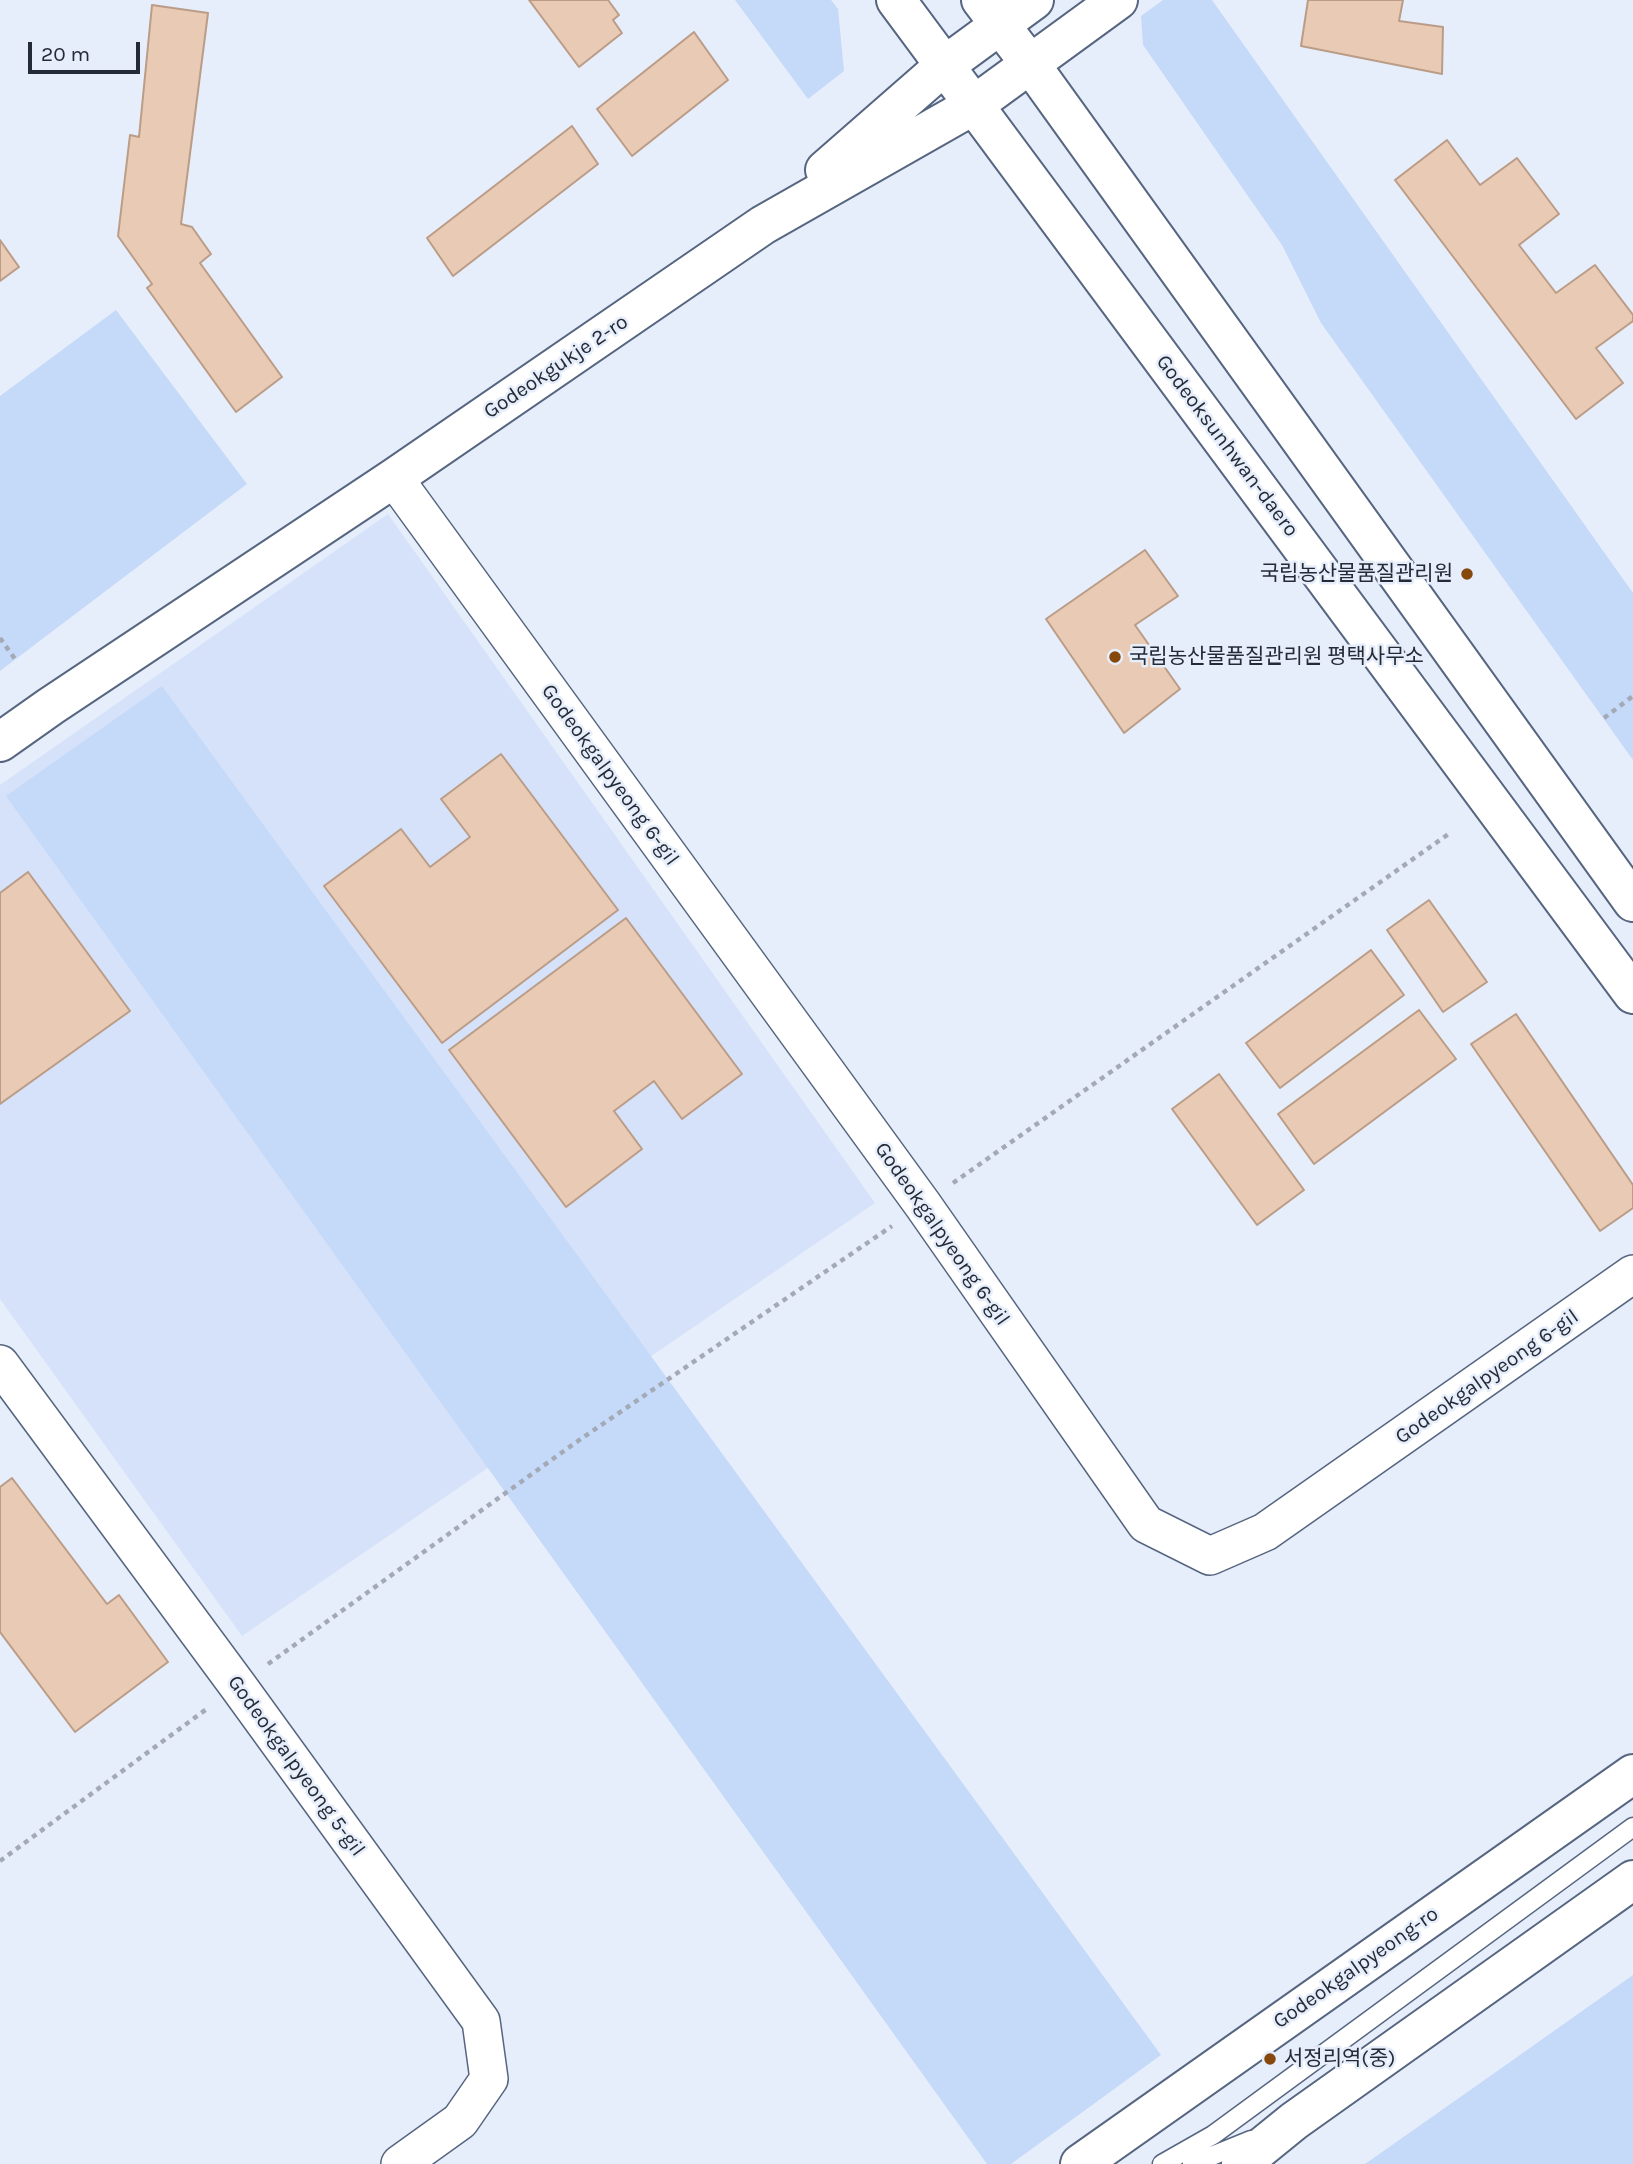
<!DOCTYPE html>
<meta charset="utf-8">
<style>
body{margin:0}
#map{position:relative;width:1633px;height:2164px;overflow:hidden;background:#e7eefb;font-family:Karla,sans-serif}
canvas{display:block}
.scale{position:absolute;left:28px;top:42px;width:112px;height:32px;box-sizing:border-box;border:4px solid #242b36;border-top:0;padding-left:9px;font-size:21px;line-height:24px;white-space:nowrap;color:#242b36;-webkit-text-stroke:5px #e7eefb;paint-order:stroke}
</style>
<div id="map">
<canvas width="1633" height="2164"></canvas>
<div class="scale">20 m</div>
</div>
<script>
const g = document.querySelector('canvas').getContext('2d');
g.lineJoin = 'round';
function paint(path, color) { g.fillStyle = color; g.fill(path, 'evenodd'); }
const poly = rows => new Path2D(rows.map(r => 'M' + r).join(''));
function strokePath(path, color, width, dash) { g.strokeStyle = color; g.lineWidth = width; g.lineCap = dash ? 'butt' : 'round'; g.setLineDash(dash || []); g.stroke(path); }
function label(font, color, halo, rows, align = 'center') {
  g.font = font + ' Karla,"Noto Sans KR",sans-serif'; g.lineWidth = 5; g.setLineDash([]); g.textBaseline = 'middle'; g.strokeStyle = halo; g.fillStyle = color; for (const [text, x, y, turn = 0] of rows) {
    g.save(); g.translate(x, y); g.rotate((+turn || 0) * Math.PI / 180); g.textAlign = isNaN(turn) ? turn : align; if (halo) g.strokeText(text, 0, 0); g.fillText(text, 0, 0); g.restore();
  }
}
paint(poly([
 [388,514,875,1203,242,1636,0,1299,0,785]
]), '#d5e2f9');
paint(poly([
 [735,0,831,0,838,9,844,71,808,99],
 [1163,0,1212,0,1633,593,1633,760,1321,323,1282,245,1143,45,1141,16],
 [116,310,247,484,0,671,0,396],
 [162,686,1161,2055,1011,2164,987,2164,6,796],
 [1633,1975,1633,2164,1365,2164,1503,2067]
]), '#c5d9f9');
const building = poly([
 [529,0,608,0,619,15,613,20,622,33,579,67,529,0],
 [1308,0,1403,0,1399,21,1443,27,1442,74,1301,46,1308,0],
 [152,5,208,13,181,224,192,227,211,254,200,263,282,377,236,412,147,288,152,284,118,236,130,135,139,137,152,5],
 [694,32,728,80,632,156,597,109,694,32],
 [572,126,598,164,453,276,427,238,572,126],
 [1447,140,1480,185,1517,158,1559,214,1519,245,1556,293,1595,265,1633,315,1633,321,1596,348,1623,383,1576,419,1395,180,1447,140],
 [0,240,19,267,0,281,0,240],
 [1145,550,1178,596,1135,625,1180,689,1124,733,1046,619,1145,550],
 [501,754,618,910,442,1043,324,886,401,829,430,867,470,837,441,799,501,754],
 [28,872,130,1011,0,1104,0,893,28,872],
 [1429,900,1487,982,1443,1012,1387,930,1429,900],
 [626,918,742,1074,682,1119,654,1081,614,1111,642,1149,566,1207,449,1050,626,918],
 [1371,950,1404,995,1280,1088,1246,1043,1371,950],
 [1419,1010,1456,1059,1314,1164,1278,1114,1419,1010],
 [1516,1014,1633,1185,1633,1208,1600,1231,1471,1044,1516,1014],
 [1219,1074,1304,1190,1257,1225,1172,1109,1219,1074],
 [12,1478,107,1604,119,1595,168,1662,75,1732,0,1632,0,1487,12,1478]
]);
paint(building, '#e9cab4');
strokePath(building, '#ba9c87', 2);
const lane = poly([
 [1162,2164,1213,2135,1633,1827],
 [1192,2164,1251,2140]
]);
const street = poly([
 [394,478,923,1205,1146,1524,1210,1556,1265,1532,1633,1274],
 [0,1364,238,1686,481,2021,489,2079,460,2121,400,2164]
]);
const secondary = poly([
 [896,0,1633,994],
 [981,0,1031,65,1633,902],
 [825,170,944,66,1034,0],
 [0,742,51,706,394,478,763,225,974,105,1118,0],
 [1080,2164,1633,1774],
 [1241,2164,1294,2121,1633,1880]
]);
strokePath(lane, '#566680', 21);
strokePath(street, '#566680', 40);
strokePath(secondary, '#566680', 42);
strokePath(poly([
 [0,638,15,659],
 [1604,718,1633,696],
 [953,1183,1450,833],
 [268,1664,575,1443,892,1226],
 [0,1861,208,1708]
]), '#a3aab6', 4.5, [5, 5]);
strokePath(lane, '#fff', 18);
strokePath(street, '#fff', 37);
strokePath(secondary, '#fff', 38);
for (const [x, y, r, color] of [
 [1467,574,7,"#87480d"],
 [1115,657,7,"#87480d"],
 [1270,2059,7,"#87480d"]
]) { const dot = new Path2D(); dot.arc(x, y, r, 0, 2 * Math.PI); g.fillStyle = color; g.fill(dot); strokePath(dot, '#e7eefb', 2.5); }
label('21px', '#242b36', '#e7eefb', [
 ["Godeokgukje 2-ro",556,367,-34],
 ["Godeoksunhwan-daero",1227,446,53],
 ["Godeokgalpyeong 6-gil",610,775,54],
 ["Godeokgalpyeong 6-gil",942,1234,55],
 ["Godeokgalpyeong 6-gil",1487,1377,-35],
 ["Godeokgalpyeong 5-gil",296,1766,54],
 ["Godeokgalpyeong-ro",1356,1968,-35]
]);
label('21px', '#242b36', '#e7eefb', [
 ["국립농산물품질관리원",1453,574,"right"],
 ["국립농산물품질관리원 평택사무소",1129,657],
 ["서정리역(중)",1284,2059]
], 'left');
</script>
